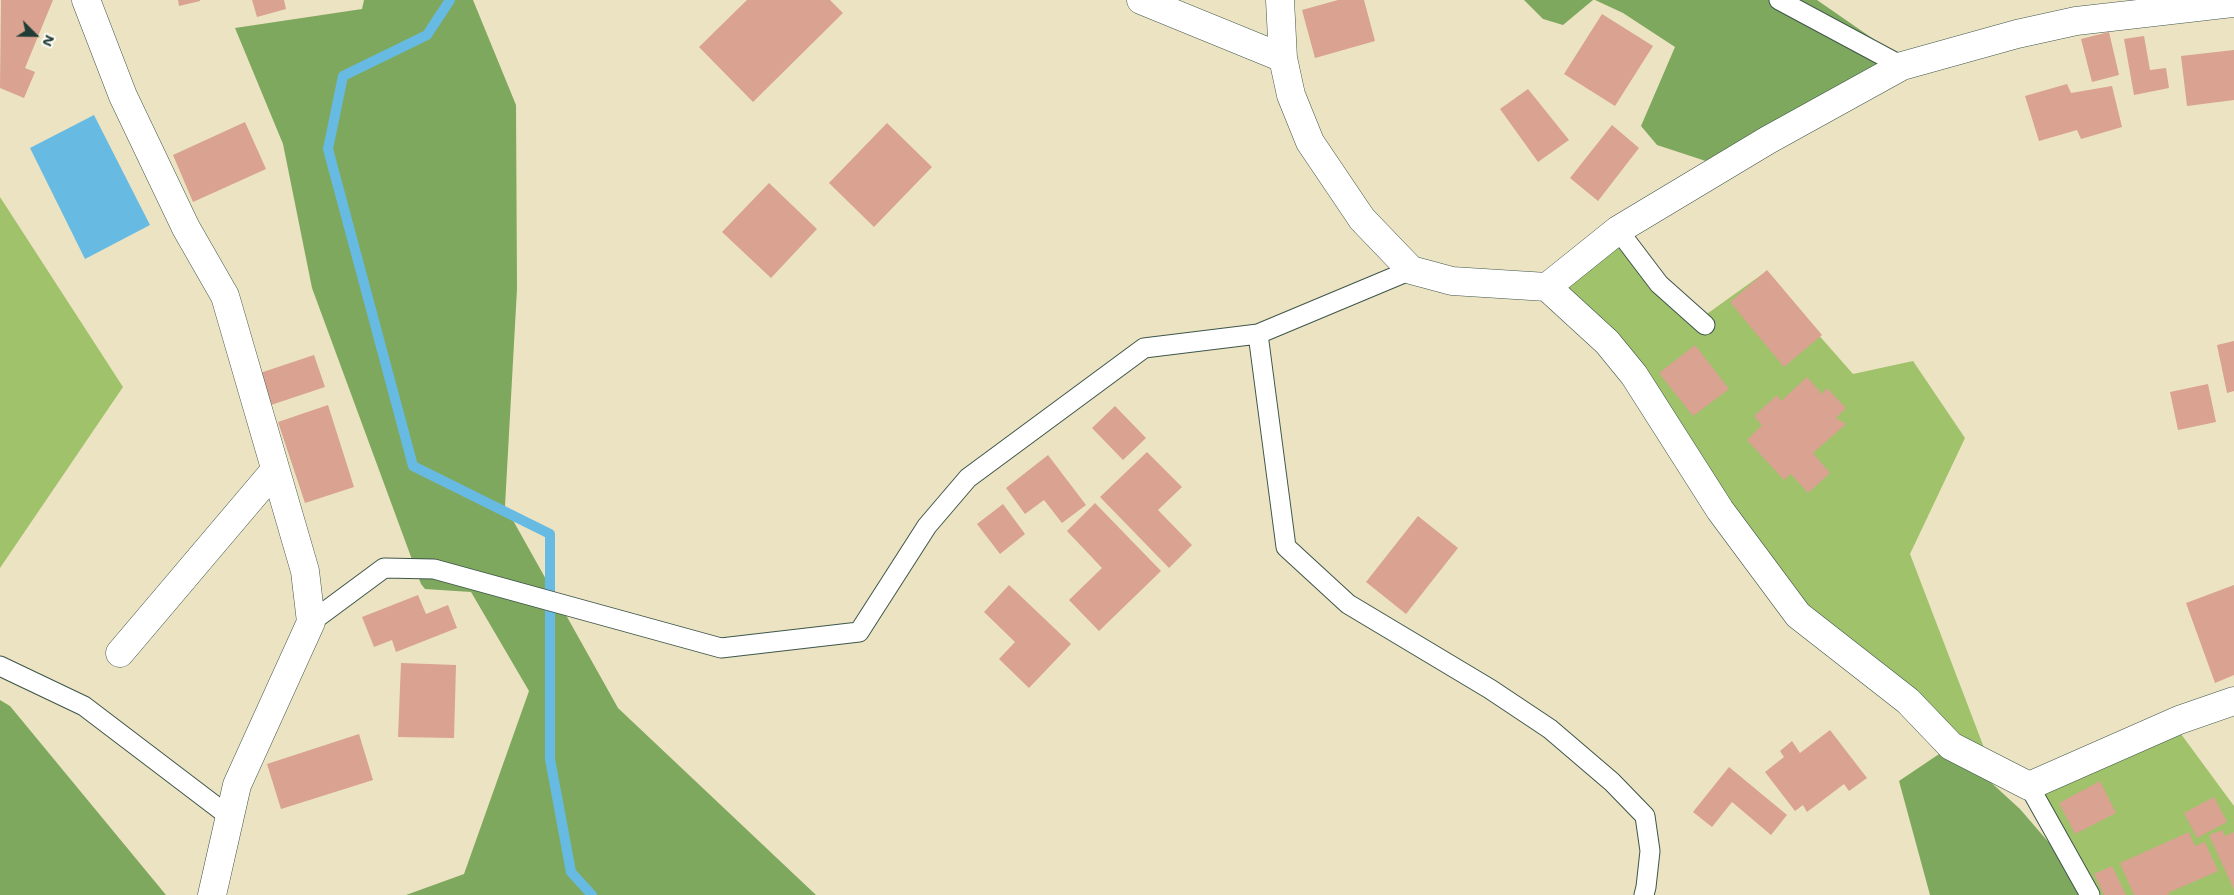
<!DOCTYPE html>
<style>
body{margin:0}
#map{position:relative;width:2234px;height:895px;overflow:hidden;background:#ece3c2;font-family:"Shantell Sans",sans-serif}
canvas{display:block}
.north{position:absolute;left:10px;top:10px;width:50px;height:50px;-webkit-text-stroke:4px #fdfcf7;paint-order:stroke;rotate:113deg;font-size:14px;font-weight:700;line-height:20px;text-align:center;color:#1f3d34}
.north::after{content:'';display:block;margin:auto;width:18px;height:22px;background:#1f3d34;clip-path:polygon(50% 0,100% 100%,50% 72%,0 100%)}
</style>
<div id="map">
<canvas width="2234" height="895"></canvas>
<div class="north">N</div>
</div>
<script>
const g = document.querySelector('canvas').getContext('2d');
g.lineJoin = 'round';
function paint(path, color) { g.fillStyle = color; g.fill(path, 'evenodd'); }
const poly = rows => new Path2D(rows.map(r => 'M' + r).join(''));
function strokePath(path, color, width, dash) { g.strokeStyle = color; g.lineWidth = width; g.lineCap = dash ? 'butt' : 'round'; g.setLineDash(dash || []); g.stroke(path); }
paint(poly([
 [0,197,123,387,0,568],
 [1613,235,1704,316,1764,273,1853,374,1913,361,1965,438,1910,554,1991,766,1820,632,1553,289],
 [2181,734,2234,806,2234,895,2101,895,2028,781]
]), '#9fc26b');
paint(poly([
 [364,0,473,0,516,105,517,289,505,506,618,708,816,895,406,895,464,874,529,691,471,592,425,589,421,584,312,288,283,144,235,28,362,9],
 [1524,0,1593,0,1563,25,1543,19],
 [1595,0,1817,0,1895,54,1724,167,1657,145,1641,126,1675,47,1623,13],
 [0,700,10,706,166,895,0,895],
 [1951,746,2020,809,2094,895,1930,895,1899,781]
]), '#7fa85f');
paint(poly([
 [94,115,150,225,85,259,30,148]
]), '#67bbe3');
strokePath(poly([
 [450,0,427,35,343,76,328,149,413,466,550,534,550,759,571,872,592,895]
]), '#67bbe3', 10);
paint(poly([
 [1,0,53,0,25,68,35,72,24,98,0,88],
 [178,0,200,0,200,1,179,6],
 [252,0,284,0,286,9,257,17],
 [747,0,830,0,843,13,753,102,699,47],
 [1338,0,1364,0,1375,41,1315,58,1302,10],
 [1602,14,1653,46,1615,106,1564,74],
 [2109,32,2119,75,2092,82,2081,39],
 [2144,36,2150,70,2166,68,2169,88,2134,95,2124,39],
 [2234,50,2234,100,2187,106,2181,56],
 [2067,84,2071,93,2112,86,2122,127,2081,139,2077,130,2039,141,2025,96],
 [1528,89,1569,140,1538,162,1500,109],
 [245,122,266,169,193,202,173,155],
 [887,123,932,167,874,227,829,183],
 [1612,125,1639,148,1598,201,1570,178],
 [769,183,817,229,771,278,722,232],
 [1767,270,1822,335,1784,367,1730,302],
 [2234,341,2234,391,2227,393,2217,345],
 [1695,345,1729,389,1693,416,1659,373],
 [314,355,325,387,271,405,260,373],
 [1807,377,1822,394,1827,388,1846,408,1836,418,1846,424,1813,453,1830,473,1808,493,1791,474,1784,480,1747,440,1762,425,1754,416,1777,395,1781,401],
 [2208,384,2216,422,2178,430,2170,392],
 [328,405,354,487,305,503,278,422],
 [1115,406,1146,438,1123,460,1092,428],
 [1147,452,1182,487,1158,510,1192,545,1169,568,1100,497],
 [1048,455,1086,505,1062,523,1044,500,1025,514,1006,488],
 [1095,503,1161,571,1099,631,1069,600,1102,568,1067,531],
 [1003,504,1025,534,1000,554,977,524],
 [1418,516,1458,548,1406,614,1366,582],
 [1009,585,1071,644,1029,688,999,659,1015,642,984,612],
 [2234,585,2234,675,2215,683,2186,603],
 [418,595,426,614,448,605,457,628,396,652,392,640,374,647,362,617],
 [401,663,456,665,454,738,398,737],
 [1830,730,1867,778,1849,791,1844,784,1807,812,1803,805,1795,811,1765,772,1784,757,1780,751,1792,741,1800,753],
 [359,734,373,780,281,809,267,764],
 [1729,767,1787,815,1771,835,1732,802,1712,827,1693,812],
 [2100,781,2116,813,2075,834,2059,803],
 [2214,797,2227,822,2197,838,2184,813],
 [2222,830,2225,836,2234,832,2234,890,2209,835],
 [2189,832,2195,846,2205,842,2218,871,2168,893,2169,895,2134,895,2120,863],
 [2112,866,2126,895,2104,895,2094,874]
]), '#d9a291');
const service = poly([
 [1779,0,1902,66],
 [1618,230,1659,284,1705,325],
 [1258,334,1286,547,1348,604,1490,689,1550,729,1612,782,1645,816,1650,851,1646,887,1644,895],
 [311,622,384,568,434,569,721,648,859,632,927,526,968,478,1144,348,1258,334,1411,270],
 [0,666,84,706,230,817],
 [2029,786,2090,895]
]);
const minor = poly([
 [86,0,123,96,186,228,225,296,305,571,311,622,237,785,212,895],
 [1141,0,1283,58,1291,95,1310,142,1362,219,1411,270,1452,281,1547,287,1607,342,1634,375,1720,510,1798,615,1908,701,1951,746,2029,786,2179,720,2234,701],
 [1280,0,1283,58],
 [1547,287,1618,230,1768,140,1902,66,2017,34,2076,21,2234,3],
 [120,653,275,470]
]);
strokePath(service, '#3e5649', 21);
strokePath(minor, '#3e5649', 29);
strokePath(service, '#fff', 19);
strokePath(minor, '#fff', 28);
</script>
